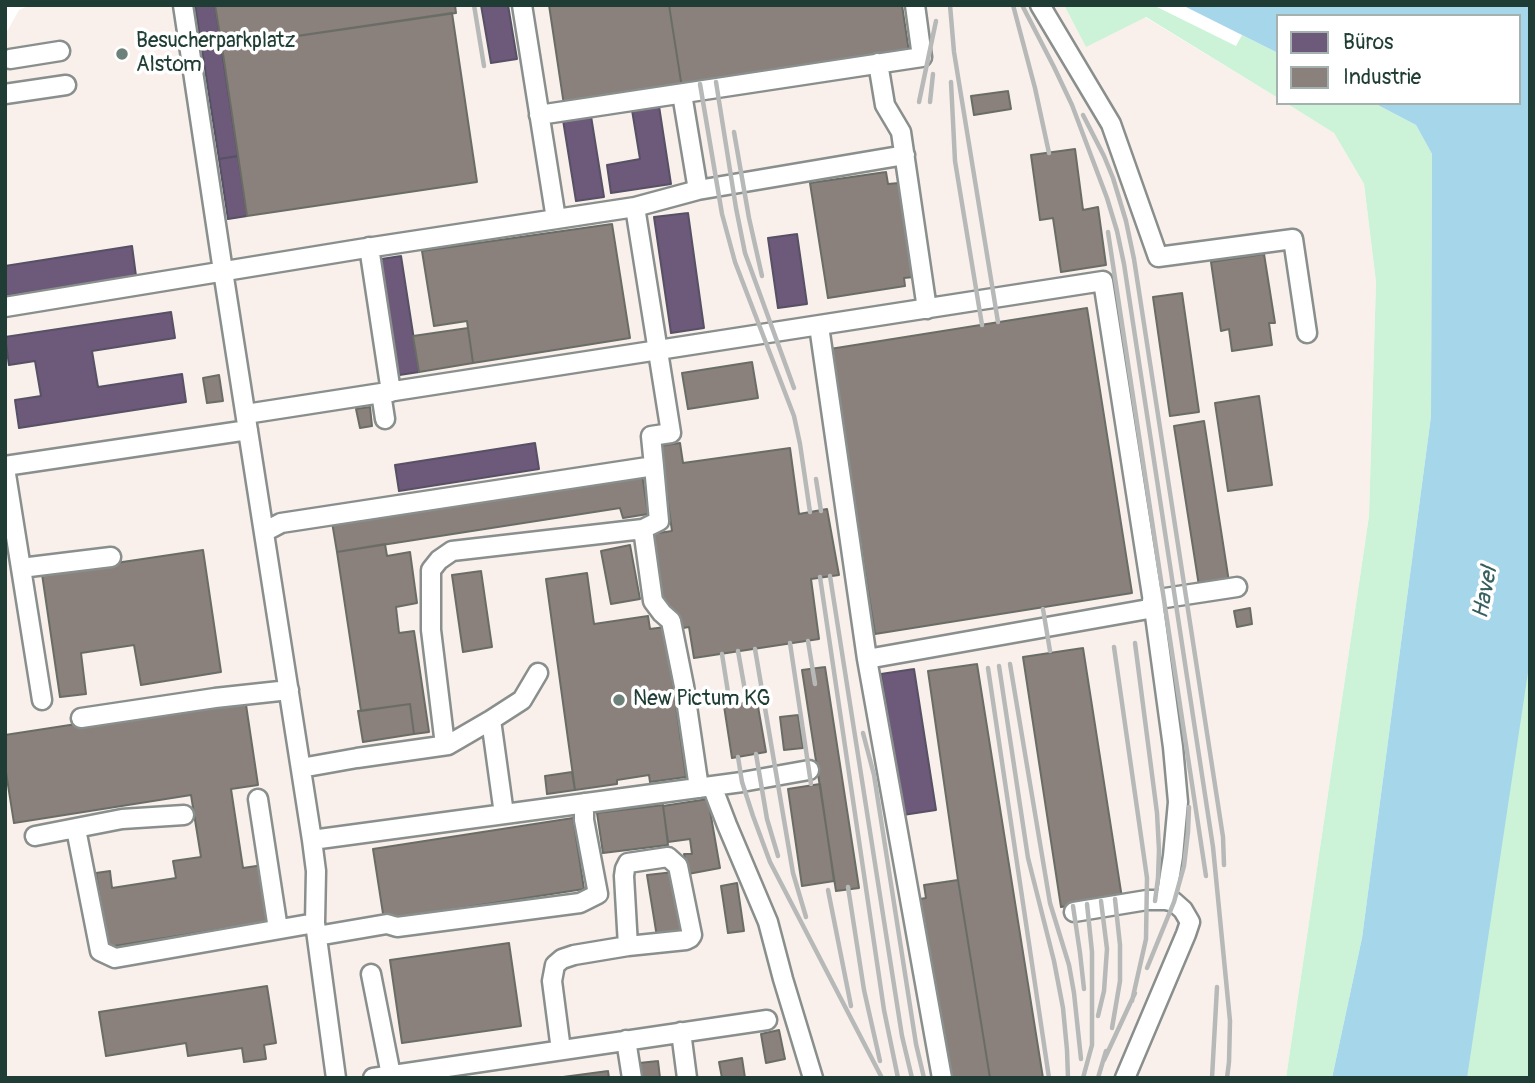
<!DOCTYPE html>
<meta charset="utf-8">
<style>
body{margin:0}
#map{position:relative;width:1535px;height:1083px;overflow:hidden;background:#fff;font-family:Pangolin,sans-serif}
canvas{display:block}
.frame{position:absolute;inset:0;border:7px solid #1f3d34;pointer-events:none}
.legend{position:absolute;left:1276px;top:14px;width:245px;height:91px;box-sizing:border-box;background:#fff;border:2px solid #a5b1ae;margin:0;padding:9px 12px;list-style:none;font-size:21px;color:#1f3d34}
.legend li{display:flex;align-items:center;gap:14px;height:35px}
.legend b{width:35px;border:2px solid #a5b1ae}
</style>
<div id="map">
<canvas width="1535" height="1083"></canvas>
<div class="frame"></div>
<ul class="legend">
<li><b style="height:19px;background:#6d597a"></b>Büros</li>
<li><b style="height:19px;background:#8a817c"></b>Industrie</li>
</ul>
</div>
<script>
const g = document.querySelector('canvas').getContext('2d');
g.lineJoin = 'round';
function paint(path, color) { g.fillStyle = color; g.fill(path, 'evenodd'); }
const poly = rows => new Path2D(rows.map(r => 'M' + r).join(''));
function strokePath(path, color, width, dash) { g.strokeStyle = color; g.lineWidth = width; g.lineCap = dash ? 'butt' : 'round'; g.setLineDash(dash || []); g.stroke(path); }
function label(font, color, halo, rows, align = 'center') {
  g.font = font + ' Pangolin,sans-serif'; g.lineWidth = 7; g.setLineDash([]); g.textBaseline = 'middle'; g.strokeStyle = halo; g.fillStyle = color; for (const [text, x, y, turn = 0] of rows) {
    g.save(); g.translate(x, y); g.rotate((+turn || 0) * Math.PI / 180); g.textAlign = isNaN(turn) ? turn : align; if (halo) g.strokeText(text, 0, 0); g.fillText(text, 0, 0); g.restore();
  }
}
paint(poly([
 [30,5,1064,5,1086,46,1145,17,1278,98,1278,103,1286,103,1334,133,1364,184,1376,282,1369,516,1286,1078,5,1078,5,35,19,10]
]), '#f9f0ec');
paint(poly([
 [1064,5,1153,5,1236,46,1242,35,1278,53,1278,98,1146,17,1086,47],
 [1286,103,1374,103,1416,125,1432,154,1431,416,1362,938,1332,1078,1286,1078,1369,516,1376,282,1364,184,1334,133],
 [1530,587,1530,1078,1453,1078]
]), '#ccf3d7');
paint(poly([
 [1182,5,1530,5,1530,659,1467,1078,1332,1078,1362,938,1431,416,1432,154,1416,125,1374,103,1519,103,1519,16,1278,16,1278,53]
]), '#a6d6ea');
const offices = poly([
 [195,5,215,5,238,156,219,159,195,5],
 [481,5,508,5,517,59,491,63,481,5],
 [659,106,671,184,611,193,607,165,640,159,632,110,659,106],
 [591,116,604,197,576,201,563,120,591,116],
 [238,156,247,216,228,219,219,159,238,156],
 [688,213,704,328,671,333,654,217,688,213],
 [797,234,807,304,778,308,768,238,797,234],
 [132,246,136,276,5,296,5,266,132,246],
 [401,256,419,372,393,376,375,260,401,256],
 [171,312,175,338,92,351,98,387,182,374,186,402,19,428,15,400,41,396,35,361,9,365,5,337,171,312],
 [535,443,539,469,399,491,395,465,535,443],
 [914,669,936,810,903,815,881,674,914,669]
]);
paint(offices, '#6d597a');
strokePath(offices, '#565165', 2);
const industry = poly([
 [215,5,455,5,456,13,222,47,215,5],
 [549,5,669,5,682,88,564,105,549,5],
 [669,5,902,5,909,52,682,88,669,5],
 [452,13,477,182,247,216,222,47,452,13],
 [1008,91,1011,109,974,115,971,96,1008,91],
 [1075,149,1083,210,1098,207,1106,265,1061,272,1053,218,1040,220,1031,155,1075,149],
 [886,172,888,184,899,183,914,277,904,278,905,286,828,298,810,183,886,172],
 [612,224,630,338,473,363,467,321,434,326,422,251,612,224],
 [1264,254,1275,323,1269,323,1272,345,1232,351,1229,329,1221,331,1211,262,1264,254],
 [1182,293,1199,412,1170,416,1153,297,1182,293],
 [1087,308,1132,593,875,634,830,349,1087,308],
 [468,328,473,363,419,372,413,336,468,328],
 [752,362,758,398,688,409,682,373,752,362],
 [219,375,223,401,207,403,203,378,219,375],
 [1259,396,1272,485,1228,491,1215,403,1259,396],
 [370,407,372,426,360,428,356,409,370,407],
 [1204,421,1229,582,1199,586,1174,426,1204,421],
 [680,443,683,463,790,448,799,514,827,509,839,575,811,579,819,639,694,658,689,627,677,629,674,610,663,611,652,534,672,531,660,446,680,443],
 [642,474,648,514,623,518,620,508,337,552,332,522,642,474],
 [385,544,387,556,410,552,417,603,396,607,399,633,414,631,429,732,414,734,410,704,361,711,337,552,385,544],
 [630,545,640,599,611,604,601,551,630,545],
 [203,550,221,672,141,685,134,645,81,653,86,694,60,697,42,574,203,550],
 [481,571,492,647,463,652,452,575,481,571],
 [587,573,594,624,648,616,650,629,665,627,686,777,650,782,649,775,617,780,617,784,575,790,546,579,587,573],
 [1250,608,1252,624,1237,627,1234,611,1250,608],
 [1083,648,1122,898,1061,907,1023,657,1083,648],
 [977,664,1043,1078,990,1078,958,880,928,671,977,664],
 [825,667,859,888,836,891,802,670,825,667],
 [245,698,258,785,231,789,243,868,263,865,272,921,108,947,96,873,110,871,112,888,176,878,173,861,201,857,191,795,14,823,5,766,5,735,245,698],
 [757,701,766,752,732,758,724,706,757,701],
 [410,704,414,734,363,742,358,711,410,704],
 [798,715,803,748,784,750,780,717,798,715],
 [572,772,575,790,547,794,545,776,572,772],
 [820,784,834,881,802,886,788,789,820,784],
 [708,799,720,868,688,874,684,854,692,854,690,839,668,842,663,806,708,799],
 [663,805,668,845,603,853,597,813,663,805],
 [573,818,584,889,384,920,373,849,573,818],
 [674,872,684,934,657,937,647,875,674,872],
 [958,880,990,1078,949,1078,920,899,926,898,924,885,958,880],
 [737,883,744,931,728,933,721,886,737,883],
 [509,943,521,1026,402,1043,390,960,509,943],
 [267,986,276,1043,264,1045,266,1059,244,1062,242,1048,188,1056,186,1043,106,1056,99,1012,267,986],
 [779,1030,785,1059,766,1063,761,1034,779,1030],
 [742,1058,745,1078,722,1078,719,1062,742,1058],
 [658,1061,660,1078,641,1078,639,1063,658,1061],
 [608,1071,609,1078,563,1078,563,1077,608,1071]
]);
paint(industry, '#8a817c');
strokePath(industry, '#6a6d66', 2);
const minor = poly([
 [183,5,223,271,312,840,316,871,315,923,336,1078],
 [522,5,556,219],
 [1040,5,1111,124,1158,257,1293,239,1307,333],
 [10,59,60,51],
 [878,63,885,105,901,132,927,309],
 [5,94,66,85],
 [682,94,698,190],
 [539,115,922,57,915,5],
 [369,247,391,392],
 [5,307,360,249,635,207,698,190,905,155],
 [819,326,867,659],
 [381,393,385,419],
 [246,414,1103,281,1154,608,1173,747,1178,802,1173,856,1166,900],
 [5,466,248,430],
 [654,466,659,521,643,529,653,601,662,613,671,621,684,686,699,788],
 [5,468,42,700],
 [264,532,281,523,654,466,651,436,671,433,635,207],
 [21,568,111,557],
 [1152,600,1237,587],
 [81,718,215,698,289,690],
 [491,720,504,814],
 [445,745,431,630,431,570,439,560,452,551,643,529],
 [301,768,357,758,448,745,491,720,522,700,538,673],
 [712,786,727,825,768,922,783,979,813,1078],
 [258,799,278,929],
 [76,829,100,951,115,958,315,923],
 [35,836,122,819,184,815],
 [312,840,742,782,809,770],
 [1074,912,1147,900,1166,900,1174,902,1183,910,1190,922,1186,934,1125,1078],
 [317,936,387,924,397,927,580,903,598,894,584,820,584,803],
 [371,974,391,1075],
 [681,1032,687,1078],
 [626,1040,632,1078],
 [561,1050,552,981,555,965,562,959,574,955,628,946,624,876,625,869,628,863,668,857,678,866,692,935,690,938,686,940,628,946],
 [373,1078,767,1020],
 [942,1078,867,659,1154,608]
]);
strokePath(minor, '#898f8d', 23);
strokePath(minor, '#fff', 18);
strokePath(poly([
 [474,5,484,66],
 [950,5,954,52,998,322],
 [1013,5,1035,88,1049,153],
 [1022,5,1054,67,1072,105,1107,198,1117,231,1124,264,1213,847,1230,1021,1229,1062,1227,1078],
 [716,82,736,208,745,253,794,388],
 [951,82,955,161,982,325],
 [700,84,722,214,735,262,794,416,800,444,810,512],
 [919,102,936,21],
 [930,102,933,74],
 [1083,115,1104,156,1113,178,1126,221,1134,259,1223,837,1224,865],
 [734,132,749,218,762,276],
 [1108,232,1206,876],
 [816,479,821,511],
 [830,576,902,1036,912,1078],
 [820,577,884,1010,898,1078],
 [1043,609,1050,651],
 [808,641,815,684],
 [790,643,811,784],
 [1135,643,1157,813,1159,850,1158,878,1155,901],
 [1114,647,1147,878,1146,939,1132,1001],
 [755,649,793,873,806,917],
 [738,651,747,702],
 [722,654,730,705],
 [1010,664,1050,903,1069,965,1074,993,1081,1059],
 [999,666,1028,858,1054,961,1063,1008,1067,1050,1068,1078],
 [988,668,1049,1078],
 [863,733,874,775,916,1044,924,1078],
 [756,754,767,819,778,856],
 [738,757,742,782,753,816,770,862,882,1078],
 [848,887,864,990,880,1061],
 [828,890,851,1006],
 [1073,906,1080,953,1084,989],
 [1147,968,1174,902,1184,866,1188,832,1189,807],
 [1098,1016,1104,991,1107,949,1101,901],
 [1112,1028,1120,981,1120,945,1115,899],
 [1104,1060,1135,993],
 [1083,1078,1092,1045,1092,952,1087,904],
 [1098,1078,1106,1051],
 [1212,1078,1217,987]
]), '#b6b9b8', 4.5);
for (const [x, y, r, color] of [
 [122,54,7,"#6d817b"],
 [619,700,7,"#6d817b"]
]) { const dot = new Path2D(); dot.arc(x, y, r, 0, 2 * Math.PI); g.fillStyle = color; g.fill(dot); strokePath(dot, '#fff', 2.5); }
label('21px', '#1f3d34', '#fff', [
 ["Besucherparkplatz",136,42],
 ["Alstom",136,66],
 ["New Pictum KG",633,700]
], 'left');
label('italic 23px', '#375f5f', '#fff', [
 ["Havel",1486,593,-79]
]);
</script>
